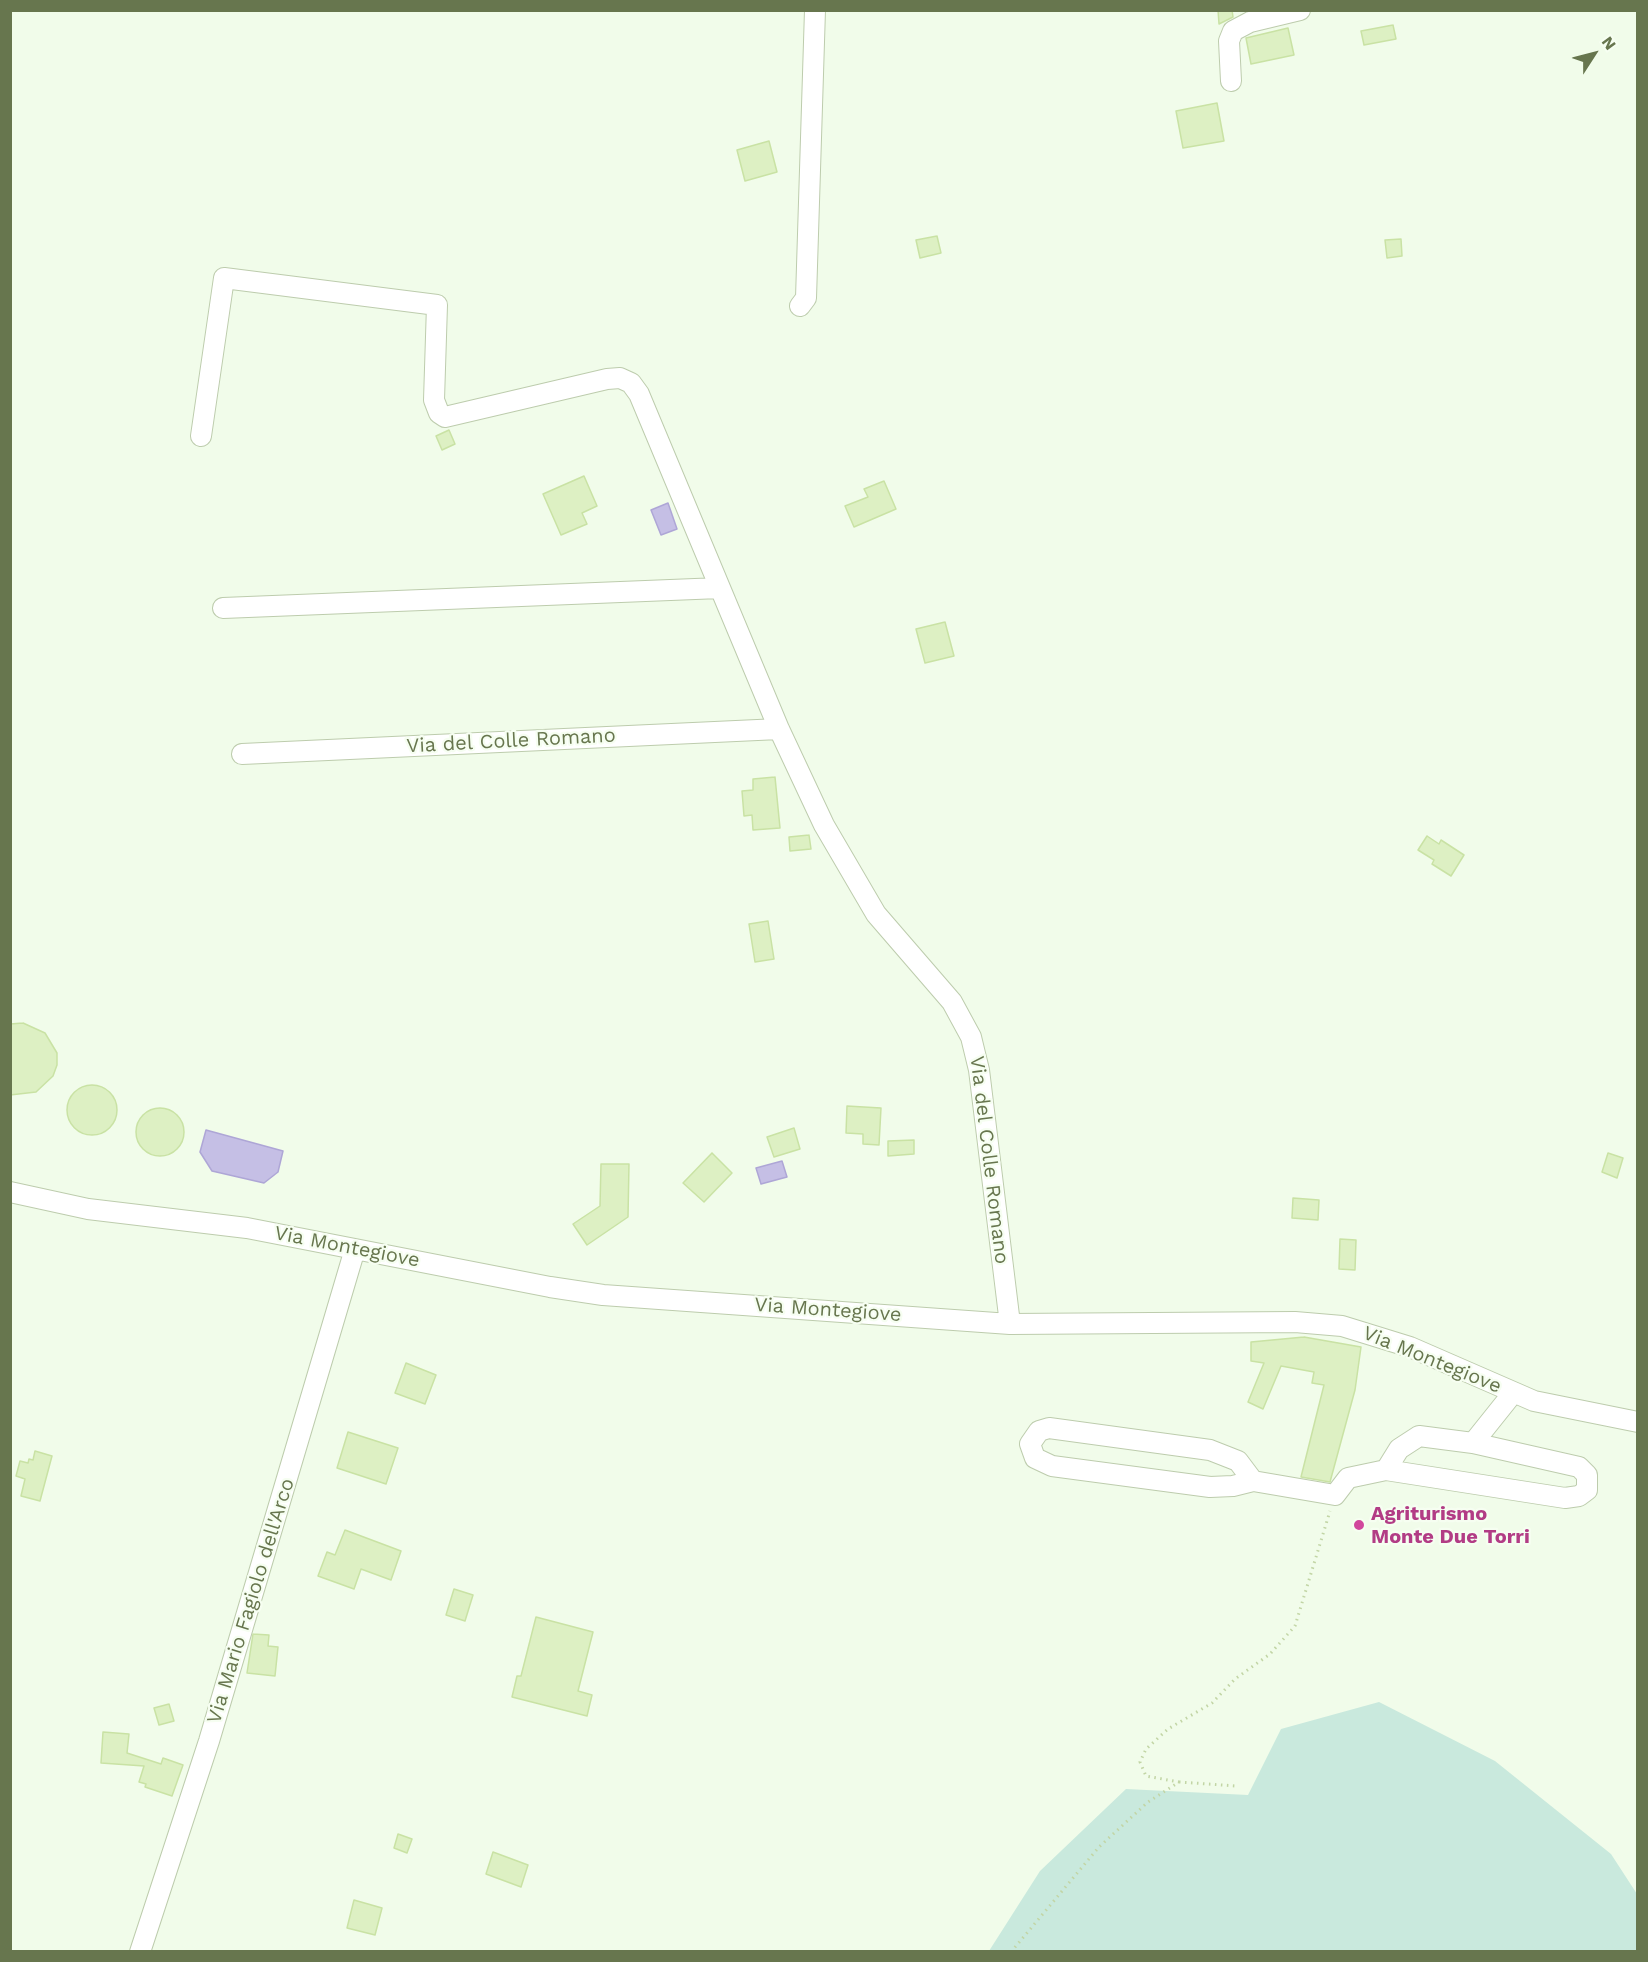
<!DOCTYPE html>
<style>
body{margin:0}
#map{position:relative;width:1648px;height:1962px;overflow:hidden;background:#f1fcea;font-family:"Work Sans",sans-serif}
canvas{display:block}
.frame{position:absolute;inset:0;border:12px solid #67764e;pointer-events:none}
.north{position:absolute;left:1564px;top:24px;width:60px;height:60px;-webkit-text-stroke:4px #f6fef1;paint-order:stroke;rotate:54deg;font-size:16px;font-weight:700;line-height:24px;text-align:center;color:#67764e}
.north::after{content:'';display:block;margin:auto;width:21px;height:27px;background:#67764e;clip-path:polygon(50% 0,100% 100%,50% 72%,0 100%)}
</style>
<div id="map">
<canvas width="1648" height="1962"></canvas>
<div class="frame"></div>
<div class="north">N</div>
</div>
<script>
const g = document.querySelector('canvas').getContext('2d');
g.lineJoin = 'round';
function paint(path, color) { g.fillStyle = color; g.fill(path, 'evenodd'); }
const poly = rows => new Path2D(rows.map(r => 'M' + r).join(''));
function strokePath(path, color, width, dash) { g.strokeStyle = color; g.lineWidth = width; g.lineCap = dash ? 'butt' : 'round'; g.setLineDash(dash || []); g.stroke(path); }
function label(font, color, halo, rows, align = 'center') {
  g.font = font + ' "Work Sans",sans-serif'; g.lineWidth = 4.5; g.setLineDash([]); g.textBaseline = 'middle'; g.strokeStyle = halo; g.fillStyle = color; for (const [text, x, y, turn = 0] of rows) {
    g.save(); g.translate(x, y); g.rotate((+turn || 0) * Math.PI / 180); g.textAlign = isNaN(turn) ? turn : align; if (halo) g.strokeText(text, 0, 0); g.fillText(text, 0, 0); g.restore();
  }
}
paint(poly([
 [1379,1702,1495,1761,1611,1854,1637,1894,1637,1951,989,1951,1040,1871,1126,1789,1248,1795,1281,1729]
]), '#c9e9dd');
const water = poly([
 [668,503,677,529,661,535,651,510,668,503],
 [206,1130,283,1151,278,1172,264,1183,212,1171,200,1152,206,1130],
 [782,1161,787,1177,761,1184,756,1168,782,1161]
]);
paint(water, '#c5bfe5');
strokePath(water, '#aea6d6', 1.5);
const building = poly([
 [1218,10,1232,10,1233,17,1219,24,1218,10],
 [1393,25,1396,39,1364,45,1361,31,1393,25],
 [1288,28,1294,55,1251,64,1246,38,1288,28],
 [1217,103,1224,141,1183,148,1176,111,1217,103],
 [769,141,777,172,745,181,737,150,769,141],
 [937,236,941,253,920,258,916,240,937,236],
 [1401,239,1402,256,1387,258,1385,240,1401,239],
 [449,430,455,444,442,450,436,436,449,430],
 [584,476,597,506,582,513,587,524,561,535,543,494,584,476],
 [884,481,896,509,854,527,845,506,868,497,864,489,884,481],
 [945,622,954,656,925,663,916,629,945,622],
 [775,777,780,828,753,830,752,815,744,816,742,791,753,790,753,779,775,777],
 [809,835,811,849,790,851,789,837,809,835],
 [1427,836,1439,844,1441,840,1464,855,1451,876,1432,864,1434,860,1418,850,1427,836],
 [768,921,774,959,755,962,749,924,768,921],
 [23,1023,45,1033,57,1053,57,1065,53,1076,36,1092,10,1095,10,1024,23,1023],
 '67 1110a25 25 0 1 1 50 0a25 25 0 1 1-50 0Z',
 [847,1106,881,1108,879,1145,863,1144,863,1134,846,1133,847,1106],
 '136 1132a24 24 0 1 1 48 0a24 24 0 1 1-48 0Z',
 [794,1128,800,1149,774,1157,767,1137,794,1128],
 [914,1140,914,1154,888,1156,888,1141,914,1140],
 [712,1153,732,1173,704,1202,683,1183,712,1153],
 [1608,1153,1623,1158,1617,1178,1602,1172,1608,1153],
 [601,1164,629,1164,628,1217,587,1245,573,1224,600,1206,601,1164],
 [1293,1198,1319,1200,1318,1220,1292,1218,1293,1198],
 [1340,1239,1356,1240,1355,1270,1339,1269,1340,1239],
 [1304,1337,1361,1347,1355,1390,1330,1482,1301,1477,1324,1385,1312,1383,1314,1372,1281,1366,1263,1409,1248,1402,1264,1363,1251,1361,1251,1342,1304,1337],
 [406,1363,436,1375,425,1404,395,1393,406,1363],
 [348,1432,398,1448,386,1484,337,1468,348,1432],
 [35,1451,52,1456,40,1501,21,1496,25,1479,16,1476,20,1461,28,1463,29,1459,33,1460,35,1451],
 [345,1530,401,1551,391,1580,361,1569,354,1589,318,1576,327,1552,335,1555,345,1530],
 [454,1589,473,1595,465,1621,446,1615,454,1589],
 [536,1617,593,1632,578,1691,592,1695,587,1716,512,1697,517,1676,521,1676,536,1617],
 [253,1634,269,1635,268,1646,278,1647,275,1676,247,1673,253,1634],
 [169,1704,174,1721,159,1725,154,1708,169,1704],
 [103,1732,129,1734,127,1753,161,1764,163,1758,183,1765,172,1796,145,1787,146,1784,139,1782,144,1766,101,1763,103,1732],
 [398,1834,412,1839,407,1853,394,1848,398,1834],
 [493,1852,528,1865,521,1887,486,1874,493,1852],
 [354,1900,382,1908,375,1935,347,1928,354,1900]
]);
paint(building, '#ddf0c3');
strokePath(building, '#c9e2a4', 1.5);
const minor = poly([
 [1231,81,1229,41,1233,31,1250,22,1300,10],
 [800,306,806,298,815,10],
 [201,436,224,278,437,305,434,400,439,413,445,417,607,379,620,378,631,383,639,394,779,729,824,825,876,914,952,1002,971,1037,979,1070,1010,1324],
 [223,608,720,588],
 [242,754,779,729],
 [10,1192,88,1209,247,1228,550,1287,603,1295,1010,1324,1295,1322,1342,1326,1410,1347,1534,1401,1638,1422],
 [1473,1443,1579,1467,1587,1475,1587,1490,1579,1496,1565,1498,1386,1470,1399,1449,1419,1436,1473,1443,1513,1393],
 [1253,1481,1238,1461,1210,1450,1049,1428,1039,1431,1030,1444,1035,1458,1052,1466,1210,1487,1233,1486,1253,1481,1335,1495,1348,1478,1386,1470],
 [140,1952,209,1741,355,1249]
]);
strokePath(minor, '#bdccad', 22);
strokePath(poly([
 [1179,1782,1236,1786],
 [1011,1952,1099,1847,1148,1802,1179,1782,1146,1776,1140,1762,1146,1749,1168,1729,1212,1703,1235,1679,1270,1654,1295,1626,1330,1511]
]), '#c2d5a5', 3, [1.5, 4.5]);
strokePath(minor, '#fff', 20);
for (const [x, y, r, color] of [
 [1359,1525,6,"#d1479c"]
]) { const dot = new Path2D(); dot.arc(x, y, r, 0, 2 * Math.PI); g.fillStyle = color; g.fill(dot); strokePath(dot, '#f6fef1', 2); }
label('20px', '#67764e', '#f6fef1', [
 ["Via del Colle Romano",511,741,-3],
 ["Via del Colle Romano",989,1160,83],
 ["Via Montegiove",347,1247,11],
 ["Via Montegiove",828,1310,4],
 ["Via Montegiove",1432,1360,22],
 ["Via Mario Fagiolo dell'Arco",251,1601,-73]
]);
label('bold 20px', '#b23c85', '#f6fef1', [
 ["Agriturismo",1371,1514],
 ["Monte Due Torri",1371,1537]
], 'left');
</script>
